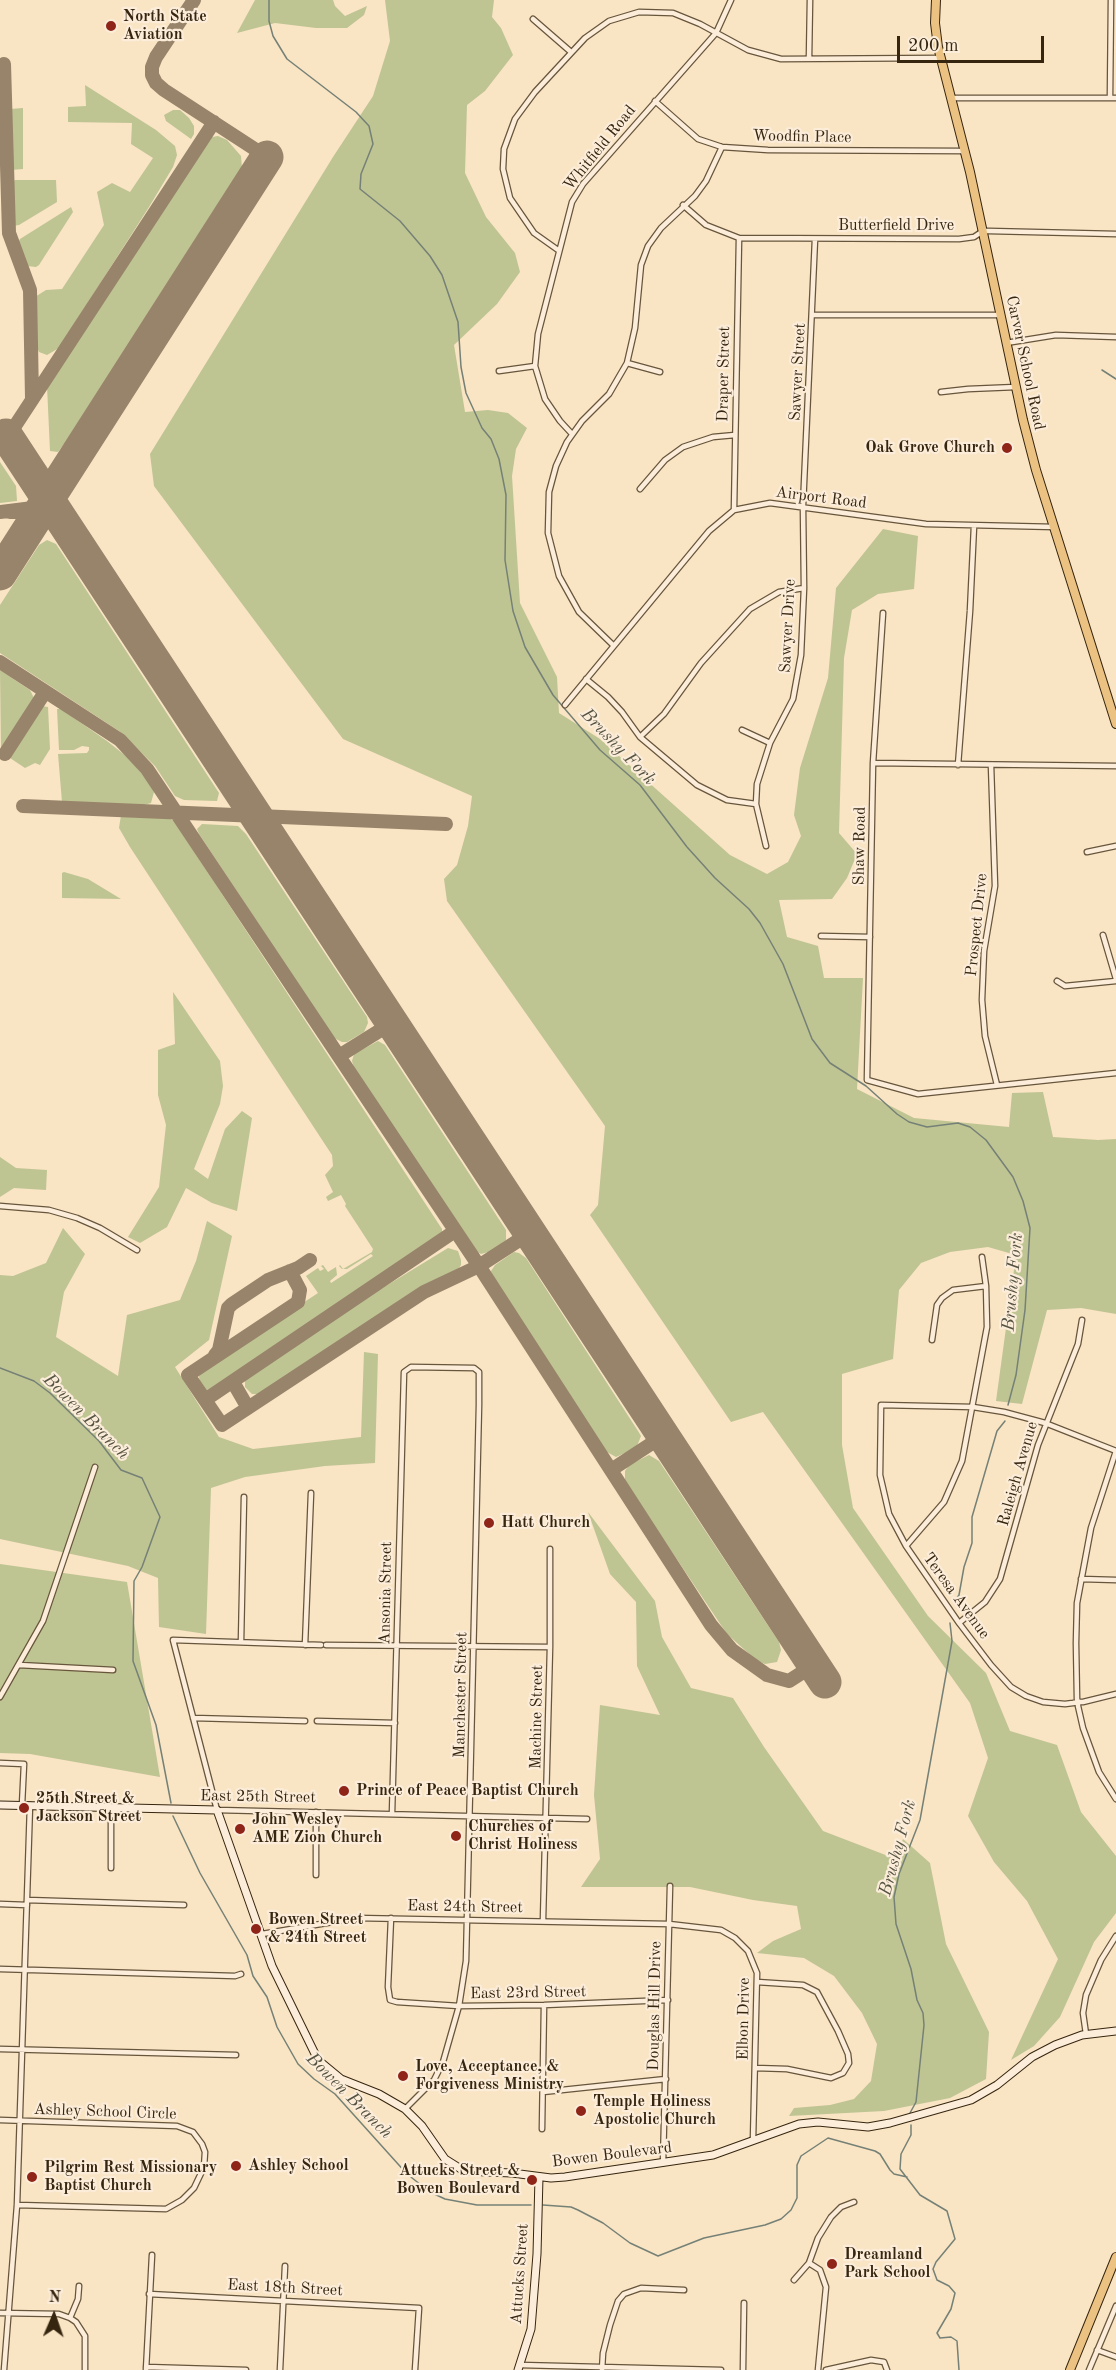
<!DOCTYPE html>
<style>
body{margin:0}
#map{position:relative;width:1116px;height:2370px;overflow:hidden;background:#f9e4c4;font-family:"Old Standard TT",serif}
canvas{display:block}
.north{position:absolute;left:24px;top:2286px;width:60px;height:60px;-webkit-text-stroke:4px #fbedd9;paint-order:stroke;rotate:2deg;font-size:16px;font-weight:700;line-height:24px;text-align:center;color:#36250f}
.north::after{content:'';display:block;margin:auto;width:21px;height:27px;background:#36250f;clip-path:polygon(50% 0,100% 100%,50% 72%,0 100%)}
.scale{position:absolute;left:897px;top:36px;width:147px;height:27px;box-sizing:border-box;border:3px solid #36250f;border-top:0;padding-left:8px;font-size:18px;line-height:21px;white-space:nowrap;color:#36250f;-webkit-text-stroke:4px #fbedd9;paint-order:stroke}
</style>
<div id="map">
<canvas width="1116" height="2370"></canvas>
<div class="north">N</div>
<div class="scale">200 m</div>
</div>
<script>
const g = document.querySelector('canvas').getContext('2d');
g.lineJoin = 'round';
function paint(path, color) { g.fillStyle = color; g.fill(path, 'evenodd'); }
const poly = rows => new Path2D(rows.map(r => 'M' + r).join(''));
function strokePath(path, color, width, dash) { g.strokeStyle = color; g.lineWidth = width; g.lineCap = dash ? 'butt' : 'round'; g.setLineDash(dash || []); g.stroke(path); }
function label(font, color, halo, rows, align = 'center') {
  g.font = font + ' "Old Standard TT",serif'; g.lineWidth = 4.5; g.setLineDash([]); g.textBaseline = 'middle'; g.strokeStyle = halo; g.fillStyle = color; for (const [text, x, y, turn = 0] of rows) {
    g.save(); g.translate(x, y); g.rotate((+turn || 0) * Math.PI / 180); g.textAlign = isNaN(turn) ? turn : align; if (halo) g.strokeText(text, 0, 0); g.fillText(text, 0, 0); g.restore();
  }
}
paint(poly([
 [255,0,333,0,335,6,345,16,367,6,364,15,347,28,316,28,275,23,237,33],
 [385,0,494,0,492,17,501,28,513,55,485,91,467,105,465,173,486,217,515,253,520,272,497,304,454,345,465,412,488,410,508,413,527,428,516,449,512,476,520,603,557,677,559,713,600,739,730,855,767,874,788,862,801,836,794,815,800,768,828,678,836,588,883,529,918,536,914,589,878,594,852,610,844,658,839,833,857,854,847,878,832,899,779,900,787,937,818,946,824,978,863,978,857,1089,914,1118,1009,1127,1012,1093,1043,1092,1053,1137,1098,1140,1116,1139,1116,1314,1081,1308,1047,1310,1022,1404,996,1401,1016,1255,988,1247,950,1252,921,1263,899,1290,893,1359,842,1374,842,1445,853,1508,928,1616,986,1673,1010,1731,1057,1745,1081,1812,1116,1856,1116,1913,1094,1942,1060,2017,1034,2046,1011,2060,1058,1959,1027,1901,994,1862,968,1816,988,1758,970,1703,763,1412,731,1422,590,1215,598,1205,605,1126,447,901,444,879,457,865,468,826,472,796,343,739,154,486,150,454,333,157,373,96,390,41],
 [85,85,156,130,175,146,177,155,173,167,149,207,59,348,47,355,39,352,35,342,33,301,35,297,46,290,62,289,104,225,97,192,112,183,130,192,153,158,131,144,132,123,68,122,68,107,86,106],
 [23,108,23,169,11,170,10,109],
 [173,110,180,110,189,118,194,126,194,134,191,139,166,121,164,115],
 [218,136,227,140,241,156,242,168,67,440,58,452,50,451,47,386,203,145,212,137],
 [15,180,56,180,57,202,19,225,13,226,12,183],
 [71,207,73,212,39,265,36,267,27,266,18,243,20,239],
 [0,462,16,486,17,501,0,503],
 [47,540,56,544,219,793,217,801,184,800,175,796,155,766,119,731,0,653,0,605,39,545],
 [0,670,30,690,34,698,1,750],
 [41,706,48,707,50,749,40,765,35,763,25,768,10,758,9,754],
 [57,709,61,709,107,741,131,760,151,785,154,792,151,803,140,806,62,802,58,754,87,753,89,750,89,747,82,746,74,750,59,750],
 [125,813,164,815,174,821,442,1229,442,1236,434,1245,213,1390,205,1390,200,1386,199,1376,203,1369,318,1293,306,1276,318,1268,320,1271,324,1269,321,1266,323,1265,328,1272,336,1267,337,1275,330,1281,331,1283,373,1256,371,1254,347,1269,342,1269,339,1266,340,1265,343,1269,372,1252,373,1249,345,1206,346,1204,341,1195,328,1201,326,1197,333,1192,325,1175,333,1166,332,1155,130,847,119,828,121,815],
 [202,824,238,826,246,834,367,1017,368,1023,364,1032,347,1042,342,1042,334,1038,199,834,197,829],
 [64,872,88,879,121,899,62,898,62,873],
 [173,992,220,1061,223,1086,220,1104,194,1169,208,1179,225,1129,242,1111,252,1118,237,1211,212,1203,186,1188,167,1227,140,1243,128,1237,159,1187,166,1125,158,1095,158,1050,175,1044],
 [378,1041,385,1045,506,1230,506,1240,492,1251,481,1254,473,1250,355,1071,352,1061,354,1054],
 [0,1157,16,1168,47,1170,46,1190,14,1188,0,1197],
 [207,1221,232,1236,209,1340,175,1367,219,1437,253,1449,361,1437,364,1352,378,1354,375,1463,325,1466,245,1477,211,1488,206,1634,159,1627,158,1578,128,1566,0,1539,0,1275,13,1276,46,1263,63,1228,85,1254,64,1292,56,1337,118,1376,127,1315,180,1300,196,1261],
 [448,1248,458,1251,461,1260,461,1265,456,1273,408,1295,259,1394,252,1394,245,1387,245,1380,251,1375,376,1292],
 [514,1252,519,1253,526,1258,638,1431,641,1436,637,1446,625,1453,616,1457,605,1451,492,1278,491,1271,495,1265],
 [649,1455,659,1461,779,1642,781,1650,777,1662,765,1664,756,1660,727,1634,625,1482,625,1471,629,1465],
 [588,1512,655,1601,662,1637,691,1688,733,1698,764,1747,823,1831,896,1859,903,1839,930,1863,946,1944,989,2032,986,2079,950,2098,884,2111,789,2116,794,2108,830,2105,854,2099,871,2081,877,2044,862,2013,834,1976,804,1958,757,1953,773,1941,801,1929,797,1906,753,1900,690,1887,581,1887,600,1859,594,1795,600,1705,660,1715,637,1666,636,1602,610,1574],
 [0,1564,127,1582,160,1777,30,1754,0,1753]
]), '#bfc493');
strokePath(poly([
 [269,0,269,21,273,36,287,59,356,112,369,126,373,144,361,174,360,189,400,221,430,256,442,275,458,322,461,367,466,393,482,428,491,439,499,459,506,495,505,560,513,611,525,647,553,695,600,750,640,785,687,847,715,878,749,909,760,923,783,964,812,1039,830,1063,866,1086,897,1114,909,1122,927,1127,958,1123,970,1127,986,1140,1013,1177,1023,1201,1030,1228,1025,1310,1016,1375,1008,1405],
 [1102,370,1116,379],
 [0,1368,34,1381,50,1393,99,1441,121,1470,142,1478,160,1517,142,1567,134,1581,133,1661,156,1725,171,1803],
 [955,1601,959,1595,964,1567,972,1543,972,1517,997,1431,1005,1421],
 [173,1816,200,1873,247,1955,253,1976,267,1997,277,2027,298,2064,314,2079,335,2094,407,2174,430,2192,445,2199,477,2205,531,2205],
 [910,2113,916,2102,924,2025,923,2013,917,2000,911,1969,896,1924,894,1897,899,1874,920,1820,952,1641,950,1623],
 [911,2125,911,2135,901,2154,900,2169,920,2195,947,2211,955,2239,936,2262,933,2269,937,2280,949,2286,955,2293,951,2309,937,2333,940,2338,951,2337,957,2341,959,2370],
 [543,2205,571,2207,578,2210,603,2223,630,2243,658,2256,704,2238,765,2225,781,2219,791,2210,797,2198,797,2165,801,2156,828,2138,875,2151,880,2154,890,2170,894,2174,907,2177]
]), '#758176', 1.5);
strokePath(poly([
 [194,0,156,57,152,67,152,75,156,83,164,90,267,157],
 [4,64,9,233,30,290,32,398],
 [0,438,13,429,214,122],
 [0,447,20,455],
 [0,512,33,508,47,500],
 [10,512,39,512,53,519,71,534],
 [0,662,120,740,147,769,479,1266,711,1625,732,1650,767,1675,789,1681,814,1665],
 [5,754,45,692],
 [23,806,446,824],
 [339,1056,392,1023],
 [290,1271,300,1290,298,1302,188,1375,222,1425,424,1292,479,1266,530,1233],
 [215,1355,219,1350,228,1308,232,1304,268,1280,298,1268,310,1260],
 [233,1382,248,1408],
 [205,1400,455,1231],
 [611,1470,663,1436]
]), '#98846a', 14);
strokePath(poly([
 [6,435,825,1682],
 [0,574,267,157]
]), '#98846a', 33);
const street = poly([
 [533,19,571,52],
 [809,59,810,0],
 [951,98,1116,98],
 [1110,98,1111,0],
 [655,101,698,139,722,147,768,150,964,151],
 [683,205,706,225,739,238,959,239,974,237,983,231,989,231,1116,234],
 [558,250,534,233,510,198,503,169,504,149,515,119,535,92,585,38,609,21,639,12,673,13,700,24,748,50,781,59,941,58],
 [813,315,1000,315],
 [1006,343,1056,335,1116,337],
 [627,363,660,372],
 [499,371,535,366],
 [941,392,968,389,1016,387],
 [572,434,560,421,545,399,535,366,538,334,572,202,583,184,716,33,731,0],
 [640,489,665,460,683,447,713,437,735,435],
 [734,510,739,238],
 [883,613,873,763,867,1080,918,1094,1116,1073],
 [613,645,579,612,559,576,548,533,549,492,556,466,567,442,582,421,609,394,627,363,635,328,641,265,648,246,661,228,695,196,706,181,722,147],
 [586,679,608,697,622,712,640,737,697,785,727,800,756,804],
 [565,705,709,531,734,510,770,503,926,524,1055,527],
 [742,730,770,743],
 [640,737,664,714,701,663,750,609,779,592,804,588],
 [873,763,1116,766],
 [958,765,970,611,974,526],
 [991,765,995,886,984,951,982,1000,985,1036,997,1085],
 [766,846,756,804,757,784,770,743,793,699,801,655,804,588,803,506,815,239],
 [1087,852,1116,846],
 [1103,935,1116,979],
 [821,936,870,937],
 [1057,981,1065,986,1116,981],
 [0,1206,49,1210,77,1218,100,1228,137,1250],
 [932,1340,937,1305,942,1298,953,1290,986,1286],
 [906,1546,944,1502,962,1461,987,1327,986,1286,982,1257],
 [1081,1579,1116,1580],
 [959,1623,985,1602,1000,1579,1038,1445,1078,1344,1082,1320],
 [241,1642,244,1497],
 [305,1645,311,1493],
 [321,1645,173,1640,217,1810,587,1819],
 [326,1645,550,1647],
 [19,1665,113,1670],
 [1116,1694,1083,1702,1078,1702,1073,1703,1065,1704,1043,1702,1026,1696,1011,1687,991,1665,959,1623,906,1546,889,1514,880,1475,881,1405,973,1407,1004,1412,1045,1423,1116,1451,1091,1528,1077,1603,1076,1643,1077,1699,1078,1702,1078,1706,1083,1728,1099,1772,1116,1799],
 [0,1697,43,1621,95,1467],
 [193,1718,305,1721],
 [317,1721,395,1723],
 [0,1763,24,1764,22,1805],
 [392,1814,404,1372,411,1367,474,1368,479,1372,479,1405,466,1961,459,2006,443,2062,434,2080,405,2109],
 [111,1868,111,1807],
 [316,1875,316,1812],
 [27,1900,184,1905],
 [0,1904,27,1905],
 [391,1918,388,1987,390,2000,397,2002,459,2006,544,2005,668,2000],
 [543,1920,550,1647,550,1549],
 [262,1934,356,1918,669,1924,721,1930,735,1938,748,1951,757,1973,753,2140],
 [0,1969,235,1976,241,1974],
 [1086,2034,1083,2013,1086,1995,1101,1960,1116,1936],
 [0,2049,236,2055],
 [755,2068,787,2069,831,2078,843,2073,849,2063,848,2054,838,2031,817,1992,803,1985,757,1982],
 [543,2092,666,2079],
 [0,2120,177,2126,193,2132,202,2144,205,2152,204,2167,194,2188,182,2200,166,2209,17,2205],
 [542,2129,544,2005],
 [663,2163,670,1886],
 [809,2263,820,2270,826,2287,818,2370],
 [794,2280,809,2263,818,2238,831,2217,841,2207,854,2202],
 [149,2294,419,2308,415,2370],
 [0,2313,59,2314,70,2318,76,2322,85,2336,85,2370],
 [70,2318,78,2299,79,2286],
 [1097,2350,1116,2357],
 [520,2365,721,2370],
 [146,2367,246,2370],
 [4,2370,17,2205,30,1805],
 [146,2370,152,2255],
 [280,2370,285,2266],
 [602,2370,603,2353,610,2325,618,2301,624,2294,641,2288,684,2290],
 [743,2370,744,2303],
 [826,2370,871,2360,884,2362,887,2370],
 [1089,2370,1116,2306]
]);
const secondary = poly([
 [0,1805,217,1810,272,1966,318,2060,341,2079,379,2094,405,2109,422,2126,445,2159,464,2171,512,2173,551,2178,565,2177,713,2155,799,2124,818,2122,868,2127,890,2123,971,2100,997,2085,1032,2057,1055,2045,1082,2035,1116,2031],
 [518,2370,531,2329,537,2254,539,2177]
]);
const primary = poly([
 [936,0,935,23,938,47,970,172,1023,420,1036,470,1116,724],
 [1070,2370,1116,2257]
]);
strokePath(street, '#67553c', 7);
strokePath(secondary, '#36250f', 9);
strokePath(primary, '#36250f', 10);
strokePath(street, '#fbedd9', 4.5);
strokePath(secondary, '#fbedd9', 7);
strokePath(primary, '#ecc282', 8);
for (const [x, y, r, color] of [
 [111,26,6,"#8f2418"],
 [1007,448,6,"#8f2418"],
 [489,1523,6,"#8f2418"],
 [344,1791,6,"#8f2418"],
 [24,1808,6,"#8f2418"],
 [240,1829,6,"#8f2418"],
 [456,1836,6,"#8f2418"],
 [256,1929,6,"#8f2418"],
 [403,2076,6,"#8f2418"],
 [581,2111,6,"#8f2418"],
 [236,2166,6,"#8f2418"],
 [32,2177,6,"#8f2418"],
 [532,2180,6,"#8f2418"],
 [832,2264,6,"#8f2418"]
]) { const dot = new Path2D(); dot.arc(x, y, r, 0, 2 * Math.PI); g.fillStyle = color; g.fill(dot); strokePath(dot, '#fbedd9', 2); }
label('bold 16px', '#36250f', '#fbedd9', [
 ["North State",123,17],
 ["Aviation",123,35],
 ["Oak Grove Church",995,448,"right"],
 ["Hatt Church",501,1523],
 ["Prince of Peace Baptist Church",356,1791],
 ["25th Street &",36,1799],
 ["Jackson Street",36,1817],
 ["John Wesley",252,1820],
 ["AME Zion Church",252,1838],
 ["Churches of",468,1827],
 ["Christ Holiness",468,1845],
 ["Bowen Street",268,1920],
 ["& 24th Street",268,1938],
 ["Love, Acceptance, &",415,2067],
 ["Forgiveness Ministry",415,2085],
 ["Temple Holiness",593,2102],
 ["Apostolic Church",593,2120],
 ["Ashley School",248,2166],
 ["Pilgrim Rest Missionary",44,2168],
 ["Baptist Church",44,2186],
 ["Attucks Street &",520,2171,"right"],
 ["Bowen Boulevard",520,2189,"right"],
 ["Dreamland",844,2255],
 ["Park School",844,2273]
], 'left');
label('16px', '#36250f', '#fbedd9', [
 ["Woodfin Place",802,137,1],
 ["Whitfield Road",600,148,-51],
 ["Butterfield Drive",896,226],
 ["Carver School Road",1025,363,78],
 ["Sawyer Street",798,372,-87],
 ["Draper Street",724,374,-89],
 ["Airport Road",821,498,7],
 ["Sawyer Drive",788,626,-87],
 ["Shaw Road",860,846,-89],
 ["Prospect Drive",977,925,-84],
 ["Raleigh Avenue",1018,1474,-74],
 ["Ansonia Street",386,1593,-89],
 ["Teresa Avenue",956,1596,54],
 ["Manchester Street",461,1695,-89],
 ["Machine Street",537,1717,-89],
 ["East 25th Street",258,1797,1],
 ["East 24th Street",465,1907,1],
 ["East 23rd Street",528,1993,-1],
 ["Douglas Hill Drive",655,2006,-89],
 ["Elbon Drive",744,2019,-89],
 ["Ashley School Circle",105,2112,2],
 ["Bowen Boulevard",612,2155,-7],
 ["Attucks Street",520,2274,-86],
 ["East 18th Street",285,2288,3]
]);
label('italic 18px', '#565342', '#fbedd9', [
 ["Brushy Fork",618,747,46],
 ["Brushy Fork",1013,1282,-85],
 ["Bowen Branch",86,1417,45],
 ["Brushy Fork",898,1848,-75],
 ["Bowen Branch",349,2096,45]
]);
</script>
